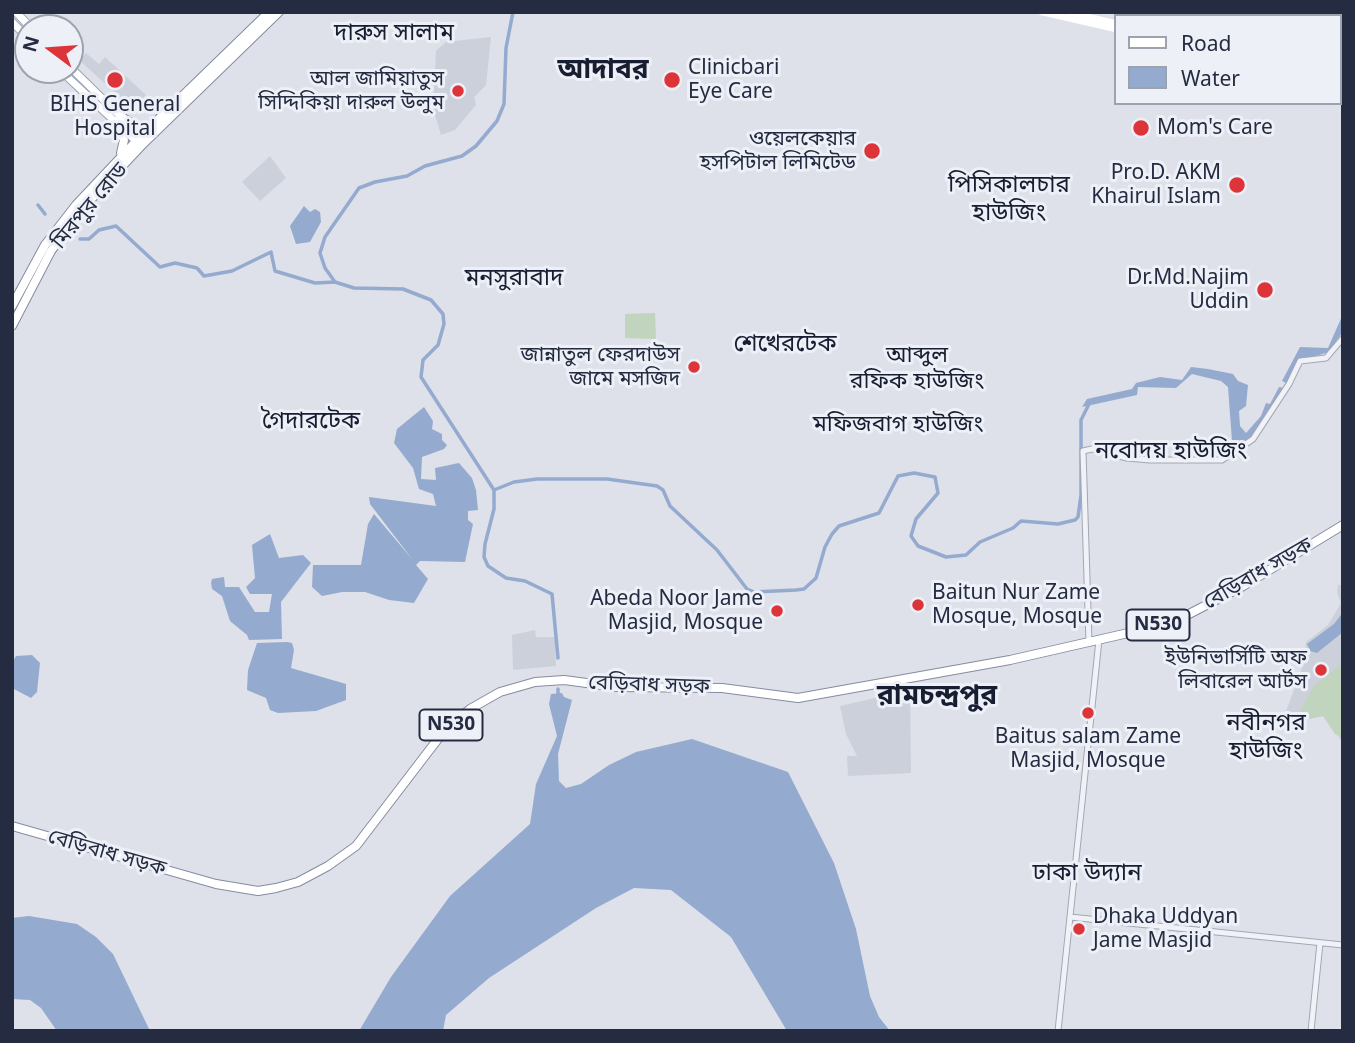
<!DOCTYPE html>
<meta charset="utf-8">
<style>
body{margin:0}
#map{position:relative;width:1355px;height:1043px;overflow:hidden;background:#dee1e9;font-family:"Noto Sans",sans-serif}
canvas{display:block}
.frame{position:absolute;inset:0;border:14px solid #252c42;pointer-events:none}
.legend{position:absolute;left:1114px;top:14px;width:228px;height:91px;box-sizing:border-box;background:#edf0f7;border:2px solid #9da2af;margin:0;padding:9px 12px;list-style:none;font-size:21px;color:#252c42}
.legend li{display:flex;align-items:center;gap:14px;height:35px}
.legend b{width:35px;border:2px solid #9da2af}
.north{position:absolute;left:14px;top:14px;width:70px;height:70px;box-sizing:border-box;background:#edf0f7;border:2px solid #9da2af;border-radius:50%;rotate:286deg;font-size:19px;font-weight:700;line-height:28px;text-align:center;color:#252c42}
.north::after{content:'';display:block;margin:auto;width:24px;height:32px;background:#dd343a;clip-path:polygon(50% 0,100% 100%,50% 72%,0 100%)}
</style>
<div id="map">
<canvas width="1355" height="1043"></canvas>
<div class="frame"></div>
<ul class="legend">
<li><b style="height:9px;background:#fff"></b>Road</li>
<li><b style="height:19px;background:#94aace"></b>Water</li>
</ul>
<div class="north">N</div>
</div>
<script>
const g = document.querySelector('canvas').getContext('2d');
g.lineJoin = 'round';
function paint(path, color) { g.fillStyle = color; g.fill(path, 'evenodd'); }
const poly = rows => new Path2D(rows.map(r => 'M' + r).join(''));
function strokePath(path, color, width, dash) { g.strokeStyle = color; g.lineWidth = width; g.lineCap = dash ? 'butt' : 'round'; g.setLineDash(dash || []); g.stroke(path); }
function label(font, color, halo, rows, align = 'center') {
  g.font = font + ' "Noto Sans","Noto Sans Bengali",sans-serif'; g.lineWidth = 6; g.setLineDash([]); g.textBaseline = 'middle'; g.strokeStyle = halo; g.fillStyle = color; for (const [text, x, y, turn = 0] of rows) {
    g.save(); g.translate(x, y); g.rotate((+turn || 0) * Math.PI / 180); g.textAlign = isNaN(turn) ? turn : align; if (halo) g.strokeText(text, 0, 0); g.fillText(text, 0, 0); g.restore();
  }
}
paint(poly([
 [491,37,486,85,474,97,476,105,455,130,441,135,433,108,436,51,446,42],
 [86,53,99,64,105,57,146,95,133,109,79,60],
 [270,156,286,178,260,201,242,182],
 [1338,585,1343,585,1343,743,1323,716,1301,721,1285,714,1305,660,1306,642,1328,625,1341,603,1337,593],
 [535,630,536,637,555,637,556,666,513,670,512,635],
 [910,690,911,773,848,776,847,756,857,756,846,734,840,706]
]), '#ccd0db');
paint(poly([
 [655,313,656,339,625,338,625,314],
 [1343,663,1343,732,1341,736,1335,734,1323,716,1299,721,1301,717,1297,716,1314,686]
]), '#c1d4be');
paint(poly([
 [304,206,310,212,315,209,320,212,321,222,310,242,296,244,290,226],
 [1343,314,1343,331,1329,352,1300,361,1292,377,1250,439,1236,448,1232,441,1228,387,1221,381,1192,374,1176,388,1138,387,1137,395,1082,407,1087,399,1132,389,1136,383,1160,377,1182,380,1191,367,1208,369,1233,374,1238,381,1248,385,1246,406,1239,411,1240,426,1246,433,1261,416,1266,403,1270,404,1279,387,1284,388,1286,383,1282,381,1300,347,1328,348],
 [424,407,433,421,432,429,442,434,442,440,447,445,444,449,422,457,421,479,436,480,435,468,459,463,472,478,476,490,478,510,468,511,468,520,473,524,465,562,420,561,416,565,428,579,414,603,389,600,365,592,342,592,322,596,312,587,313,565,361,565,368,524,374,514,412,559,370,504,369,497,436,506,433,494,419,489,413,468,394,443,397,429],
 [270,534,279,558,303,555,311,563,281,602,282,639,249,640,247,635,230,621,222,596,212,589,211,583,212,579,224,577,225,587,239,587,255,612,269,612,272,594,250,594,246,587,255,578,252,545],
 [1343,612,1343,632,1317,653,1310,651,1307,644,1334,624],
 [287,642,292,643,294,650,291,668,346,684,346,700,316,711,278,713,270,710,266,698,247,690,248,670,257,643],
 [32,655,40,663,37,692,31,698,12,688,12,663,16,656],
 [562,693,564,697,572,700,558,754,559,781,566,788,581,784,609,765,636,752,692,739,788,772,834,863,856,929,870,996,879,1017,890,1031,787,1031,731,937,671,890,634,888,596,908,489,978,446,1015,443,1031,359,1031,391,977,450,896,530,824,536,784,557,736,549,704,551,694],
 [29,916,77,924,96,937,113,954,150,1031,57,1031,41,1008,30,1000,12,999,12,918]
]), '#94aace');
strokePath(poly([
 [513,12,506,48,504,104,497,121,476,146,462,156,425,166,407,176,375,182,359,188,325,237,320,253,325,268,335,282,354,288,403,289,431,300,443,314,444,324,438,345,423,360,421,377,494,490,494,509,485,544,484,557,488,566,506,578,525,581,552,594,558,658],
 [38,205,45,214],
 [80,239,89,239,99,230,116,226,160,267,175,263,197,268,204,276,232,271,271,252,275,271,315,283,335,282],
 [494,490,514,482,537,479,607,479,657,486,663,490,670,506,717,550,747,589,754,592,796,590,804,589,816,578,825,547,832,534,839,526,879,513,898,476,914,473,935,477,938,493,916,519,911,536,918,546,946,557,966,555,980,542,1013,528,1021,521,1058,524,1075,520,1078,517,1081,495,1081,420,1089,404],
 [558,689,558,693]
]), '#94aace', 3.5);
const tertiary = poly([
 [1089,643,1083,451,1092,449,1127,458,1150,460,1222,460,1253,439,1289,384,1300,361,1326,358,1343,338],
 [1070,917,1343,945],
 [1058,1031,1099,640],
 [1311,1031,1320,943]
]);
const primary = poly([
 [16,12,31,28],
 [12,22,28,38],
 [70,67,122,118],
 [60,70,138,143]
]);
const trunk = poly([
 [120,116,138,127,151,127],
 [114,121,124,140,121,153],
 [12,306,45,245,76,205,142,135,269,12],
 [12,326,51,251,81,210,141,146,279,12],
 [12,826,216,884,258,891,276,888,298,882,328,866,356,846,444,731,470,709,500,692,535,682,564,680,617,687,722,688,798,698,1010,660,1137,631,1189,614,1243,586,1343,525]
]);
strokePath(tertiary, '#a3a7b4', 7);
strokePath(primary, '#9ca3b6', 9);
strokePath(trunk, '#848ca1', 10);
strokePath(tertiary, '#f1f2f7', 5);
strokePath(poly([
 [1041,12,1115,29],
 [1068,12,1115,23],
 [1339,69,1343,69],
 [1339,76,1343,77]
]), '#fff', 6);
strokePath(primary, '#fff', 7);
strokePath(trunk, '#fff', 8);
for (const [x, y, r, color] of [
 [115,80,9,"#dd343a"],
 [672,80,9,"#dd343a"],
 [458,91,7,"#dd343a"],
 [1141,128,9,"#dd343a"],
 [872,151,9,"#dd343a"],
 [1237,185,9,"#dd343a"],
 [1265,290,9,"#dd343a"],
 [694,367,7,"#dd343a"],
 [918,605,7,"#dd343a"],
 [777,611,7,"#dd343a"],
 [1321,670,7,"#dd343a"],
 [1088,713,7,"#dd343a"],
 [1079,929,7,"#dd343a"]
]) { const dot = new Path2D(); dot.arc(x, y, r, 0, 2 * Math.PI); g.fillStyle = color; g.fill(dot); strokePath(dot, '#edf0f7', 2.5); }
for (const [x, y, w] of [
 [1158,625,63],
 [451,725,63]
]) { const box = new Path2D(); box.roundRect(x - w / 2, y - 15.5, w, 31, 5); g.fillStyle = '#edf0f7'; g.fill(box); strokePath(box, '#252c42', 2); }
label('bold 19px', '#252c42', null, [
 ["N530",1158,625],
 ["N530",451,725]
]);
label('21px', '#252c42', '#edf0f7', [
 ["Clinicbari",688,68,"left"],
 ["Eye Care",688,92,"left"],
 ["আল জামিয়াতুস",444,79],
 ["সিদ্দিকিয়া দারুল উলুম",444,103],
 ["BIHS General",115,105,"center"],
 ["Hospital",115,129,"center"],
 ["Mom's Care",1157,128,"left"],
 ["ওয়েলকেয়ার",856,139],
 ["হসপিটাল লিমিটেড",856,163],
 ["Pro.D. AKM",1221,173],
 ["Khairul Islam",1221,197],
 ["Dr.Md.Najim",1249,278],
 ["Uddin",1249,302],
 ["জান্নাতুল ফেরদাউস",680,355],
 ["জামে মসজিদ",680,379],
 ["Baitun Nur Zame",932,593,"left"],
 ["Mosque, Mosque",932,617,"left"],
 ["Abeda Noor Jame",763,599],
 ["Masjid, Mosque",763,623],
 ["ইউনিভার্সিটি অফ",1307,658],
 ["লিবারেল আর্টস",1307,682],
 ["Baitus salam Zame",1088,737,"center"],
 ["Masjid, Mosque",1088,761,"center"],
 ["Dhaka Uddyan",1093,917,"left"],
 ["Jame Masjid",1093,941,"left"]
], 'right');
label('21px', '#252c42', '#edf0f7', [
 ["মিরপুর রোড",90,206,-50],
 ["বেড়িবাধ সড়ক",1258,574,-30],
 ["বেড়িবাধ সড়ক",649,685,2],
 ["বেড়িবাধ সড়ক",107,853,16]
]);
label('23px', '#181e32', '#edf0f7', [
 ["আব্দুল",917,355],
 ["রফিক হাউজিং",917,381],
 ["মফিজবাগ হাউজিং",898,424]
]);
label('24px', '#181e32', '#edf0f7', [
 ["দারুস সালাম",394,33],
 ["পিসিকালচার",1009,185],
 ["হাউজিং",1009,213],
 ["মনসুরাবাদ",514,278],
 ["শেখেরটেক",785,344],
 ["গৈদারটেক",311,421],
 ["নবোদয় হাউজিং",1171,451],
 ["নবীনগর",1266,723],
 ["হাউজিং",1266,751],
 ["ঢাকা উদ্যান",1087,873]
]);
label('bold 28px', '#181e32', '#edf0f7', [
 ["আদাবর",603,70],
 ["রামচন্দ্রপুর",937,696]
]);
</script>
